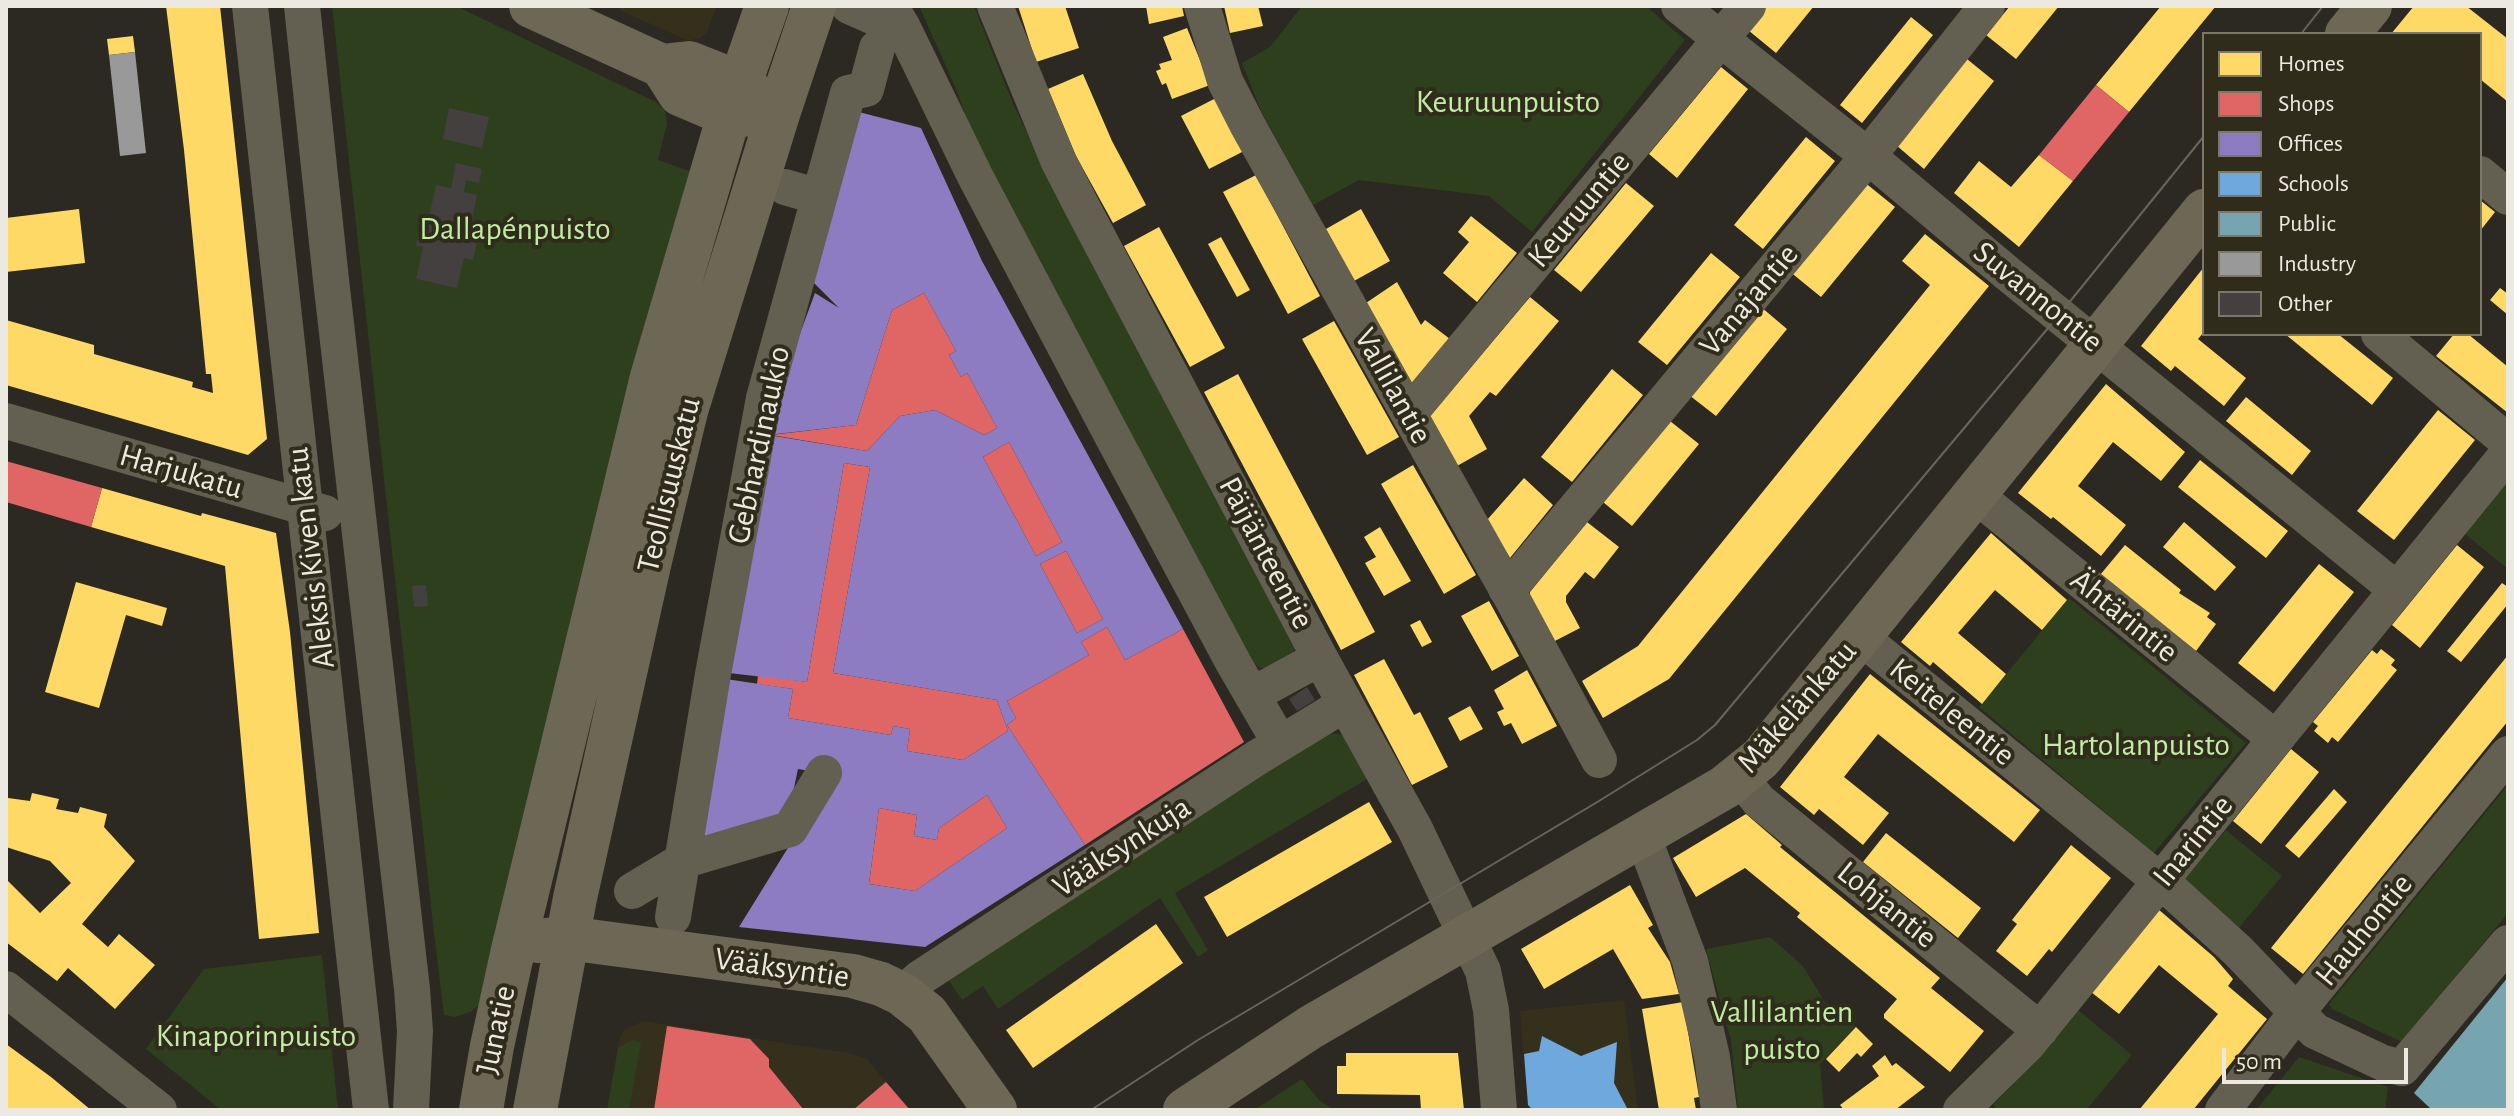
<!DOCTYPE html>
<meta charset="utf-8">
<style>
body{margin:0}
#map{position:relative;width:2514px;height:1116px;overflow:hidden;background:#2b2921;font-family:"Alegreya Sans",sans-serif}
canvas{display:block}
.frame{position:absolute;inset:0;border:8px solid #eceae0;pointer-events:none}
.legend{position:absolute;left:2202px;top:32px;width:280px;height:304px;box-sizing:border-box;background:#302c1c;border:2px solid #7b786a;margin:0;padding:10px 14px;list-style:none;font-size:24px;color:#eceae0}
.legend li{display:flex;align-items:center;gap:16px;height:40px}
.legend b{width:40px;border:2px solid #7b786a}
.scale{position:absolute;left:2222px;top:1048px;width:186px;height:36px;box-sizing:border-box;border:4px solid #eceae0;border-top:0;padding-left:10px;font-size:24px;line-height:28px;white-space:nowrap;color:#eceae0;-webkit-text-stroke:6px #302c1c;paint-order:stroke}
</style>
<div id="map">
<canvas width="2514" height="1116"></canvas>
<div class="frame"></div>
<ul class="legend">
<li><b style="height:22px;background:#ffd966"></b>Homes</li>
<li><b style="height:22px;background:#e06666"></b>Shops</li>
<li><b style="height:22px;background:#8e7cc3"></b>Offices</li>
<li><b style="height:22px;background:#6fa8dc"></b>Schools</li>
<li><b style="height:22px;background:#76a5af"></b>Public</li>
<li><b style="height:22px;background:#999"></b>Industry</li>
<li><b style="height:22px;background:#43403f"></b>Other</li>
</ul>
<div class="scale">50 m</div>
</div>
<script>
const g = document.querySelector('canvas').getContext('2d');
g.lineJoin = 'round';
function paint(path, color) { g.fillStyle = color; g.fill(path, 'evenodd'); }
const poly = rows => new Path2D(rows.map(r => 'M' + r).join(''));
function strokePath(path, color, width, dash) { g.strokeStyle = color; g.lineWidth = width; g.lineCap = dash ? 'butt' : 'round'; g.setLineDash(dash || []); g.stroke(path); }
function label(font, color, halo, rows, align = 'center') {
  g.font = font + ' "Alegreya Sans",sans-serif'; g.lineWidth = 8; g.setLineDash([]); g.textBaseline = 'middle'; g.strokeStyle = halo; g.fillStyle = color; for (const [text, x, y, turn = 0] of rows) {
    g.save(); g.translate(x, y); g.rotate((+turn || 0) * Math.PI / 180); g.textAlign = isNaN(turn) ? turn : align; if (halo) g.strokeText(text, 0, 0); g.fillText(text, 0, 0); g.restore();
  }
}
paint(poly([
 [617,6,717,6,707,32,700,38,688,41,622,11],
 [1624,1000,1638,1110,1528,1110,1520,1011],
 [643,1021,849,1053,867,1059,910,1110,607,1110,620,1038,624,1030]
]), '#35301b');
paint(poly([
 [332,6,456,6,656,102,665,111,667,124,658,160,692,172,483,1001,472,1011,455,1017,444,1015,434,933],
 [919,6,974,6,1014,106,1064,209,1295,649,1291,658,1272,668,1260,668,1247,657,976,147,957,91],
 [1302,6,1646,6,1685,40,1532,232,1489,196,1359,180,1313,205,1262,113,1242,63,1270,47],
 [2508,481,2508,569,2465,534],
 [2069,598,2246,743,2154,853,1979,707],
 [1325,732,1348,736,1369,778,1175,893,1208,950,1198,957,1160,898,998,1009,983,986,962,1000,947,978],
 [2508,785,2508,913,2402,1042,2332,1009,2329,1004],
 [2226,830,2282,876,2238,929,2185,879],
 [1770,937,1803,966,1825,1002,1856,1027,1820,1064,1824,1110,1738,1110,1731,1041,1706,949],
 [322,955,338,1110,221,1110,146,1049,204,969],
 [2077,1009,2132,1055,2086,1110,1998,1110,1993,1105,2033,1064],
 [632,1040,641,1042,629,1110,607,1110,618,1048],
 [2299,1057,2388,1087,2385,1110,2256,1110],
 [1302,1079,1319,1100,1334,1110,1254,1110]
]), '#2e3f1e');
paint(poly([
 [166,6,220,6,267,439,248,455,6,385,6,320,94,345,94,354,193,382,192,387,213,393,211,374,206,374,184,150],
 [1018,6,1065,6,1079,48,1036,62],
 [1146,6,1182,6,1184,16,1149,24],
 [1224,6,1258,6,1263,26,1230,33],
 [1767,6,1814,6,1776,53,1748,30],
 [2010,6,2059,6,2016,59,1986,35],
 [2161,6,2216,6,2129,112,2096,85],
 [2414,6,2466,6,2508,39,2508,102,2480,79,2480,34,2391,34],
 [1911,17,1933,35,1862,123,1840,105],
 [1187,28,1210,85,1172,99,1166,83,1162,85,1156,71,1161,69,1159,64,1172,60,1163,37],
 [133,36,135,52,109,55,107,39],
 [1967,59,1994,81,1924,169,1896,145],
 [1721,67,1748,89,1677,178,1649,154],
 [1083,74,1112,141,1146,205,1113,223,1076,156,1048,89],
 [1216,98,1244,151,1209,169,1181,116],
 [1806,137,1835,161,1763,249,1734,225],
 [2039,155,2073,181,2019,247,1954,193,1979,161,2011,187],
 [1256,175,1320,296,1288,314,1223,192],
 [1863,181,1895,207,1821,297,1789,271],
 [1626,183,1654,206,1581,292,1554,270],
 [2480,200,2495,212,2480,231],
 [79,209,85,263,6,272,6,218],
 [1361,209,1390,261,1354,281,1326,229],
 [1471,216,1517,253,1477,302,1443,273,1469,242,1458,232],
 [1159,227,1225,348,1190,367,1124,246],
 [1925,234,1989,286,1669,679,1603,718,1582,681,1638,646,1930,285,1902,261],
 [1221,237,1250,290,1237,297,1208,244],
 [1711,253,1740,277,1667,365,1638,342],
 [2204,267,2204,332,2198,339,2246,378,2224,406,2175,366,2171,371,2141,346],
 [1397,282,1421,325,1425,320,1450,339,1412,383,1366,303],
 [2500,288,2508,294,2508,315,2490,300],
 [1530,297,1559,321,1496,396,1490,392,1469,416,1487,449,1457,466,1429,417],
 [1761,307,1787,329,1716,416,1689,395],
 [1334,321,1399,437,1367,455,1302,339],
 [2285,334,2338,334,2393,378,2372,405],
 [2454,334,2468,334,2508,367,2508,413,2436,356],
 [1612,369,1643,395,1572,482,1541,457],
 [1238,374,1375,632,1341,650,1204,392],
 [2106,384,2185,452,2161,481,2113,442,2078,486,2126,525,2101,556,2053,517,2051,519,2018,493],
 [2246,397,2311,451,2292,475,2226,421],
 [2438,410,2475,440,2394,540,2357,511],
 [1670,421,1699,444,1632,526,1603,502],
 [2200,460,2288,531,2266,558,2178,487],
 [1413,465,1476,575,1444,594,1381,484],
 [1524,478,1553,505,1510,558,1487,520],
 [102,488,201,516,202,513,276,533,290,632,319,933,259,939,225,566,91,527],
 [1587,522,1619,547,1594,579,1585,572,1566,596,1566,602,1580,628,1553,642,1530,600,1530,592],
 [2184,522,2236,567,2215,591,2163,547],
 [1380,527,1411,581,1384,596,1365,563,1376,557,1364,537],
 [1991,533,2067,600,2042,630,1995,590,1958,633,2006,674,1982,704,1933,662,1930,666,1901,642],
 [2125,545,2181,590,2179,593,2210,613,2207,617,2216,624,2196,651,2100,575],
 [2457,545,2484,567,2420,648,2392,625],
 [2319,564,2354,592,2274,692,2238,663],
 [76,582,167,608,162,626,126,615,99,708,45,692],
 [2502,583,2508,587,2508,604,2461,662,2447,651],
 [1489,601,1519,656,1492,671,1461,616],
 [1420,620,1432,642,1422,647,1410,625],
 [2381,649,2395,660,2391,665,2397,670,2338,742,2332,737,2328,743,2314,731,2318,726,2313,722,2372,650,2377,654],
 [2508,655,2508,721,2303,974,2271,948],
 [1384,659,1414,715,1420,712,1448,767,1412,785,1354,675],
 [1527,670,1557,726,1522,744,1511,723,1504,726,1497,712,1504,709,1494,690],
 [1870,674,2040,810,2014,842,1878,734,1844,777,1889,813,1863,845,1819,809,1814,815,1780,787],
 [1470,706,1483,729,1460,741,1448,718],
 [2291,749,2319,772,2261,844,2233,821],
 [2334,789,2347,802,2299,858,2285,846],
 [32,793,59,799,56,809,78,813,80,807,107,814,104,827,135,861,82,924,108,947,119,934,155,965,115,1009,68,968,57,981,6,942,6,879,40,913,71,883,50,861,6,847,8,798,30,801],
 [1369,802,1392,842,1227,937,1204,897],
 [1746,814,1782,845,1780,847,1940,978,1931,988,1984,1031,1950,1072,1884,1018,1884,1014,1897,999,1797,917,1800,913,1745,868,1696,897,1673,858],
 [1886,833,1981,908,1958,938,1863,862],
 [2071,845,2111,878,2052,952,2049,949,2027,976,1996,951,2017,924,2012,920],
 [1630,885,1653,925,1648,928,1670,962,1679,994,1642,999,1613,949,1544,989,1521,949],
 [2158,909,2214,957,2233,979,2228,986,2267,1019,2193,1110,2139,1110,2218,1014,2159,965,2119,1014,2091,992],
 [1156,924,1183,963,1033,1068,1006,1030],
 [1683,1002,1699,1097,1694,1098,1696,1110,1659,1110,1642,1009],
 [1856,1027,1873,1044,1861,1057,1857,1053,1839,1072,1826,1059],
 [6,1044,51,1077,91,1110,6,1110],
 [1346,1053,1458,1053,1464,1110,1421,1110,1420,1095,1337,1094,1337,1066,1346,1066],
 [1885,1055,1892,1066,1896,1063,1925,1087,1895,1110,1844,1110,1840,1105,1879,1076,1872,1066]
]), '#ffd966');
paint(poly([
 [2096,85,2129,112,2073,181,2039,155],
 [924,293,956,351,949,355,961,377,967,373,997,428,984,435,935,410,900,416,867,451,771,435,856,425,892,310],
 [1009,442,1062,542,1036,556,983,457],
 [6,461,102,488,91,527,6,502],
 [844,463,870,467,833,673,997,700,1008,731,963,760,907,751,910,729,893,726,891,735,788,718,793,689,757,684,758,675,807,682],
 [1066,551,1103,619,1077,633,1040,564],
 [1107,627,1125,660,1183,629,1244,742,1085,845,1007,725,1016,718,1007,701,1089,655,1081,642],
 [987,795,1007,828,915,891,869,884,879,808,917,815,914,836,937,840,939,828],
 [667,1026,750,1039,769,1059,769,1067,804,1110,654,1110],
 [886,1082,910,1110,853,1110]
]), '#e06666');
paint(poly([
 [851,110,921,128,982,261,1183,629,1125,660,1107,627,1081,642,1089,655,1007,701,1016,718,1007,725,1085,845,925,947,739,927,833,775,798,769,788,816,692,843,719,678,793,689,788,718,891,735,893,726,910,729,907,751,963,760,1008,731,997,700,833,673,870,467,844,463,807,682,720,672,768,435,867,451,900,416,935,410,984,435,997,428,967,373,961,377,949,355,956,351,924,293,892,310,856,425,768,435,766,425,815,293,839,308,811,280],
 [1009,442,1062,542,1036,556,983,457],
 [1066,551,1103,619,1077,633,1040,564],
 [987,795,1007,828,915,891,869,884,879,808,917,815,914,836,937,840,939,828]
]), '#8e7cc3');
paint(poly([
 [1542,1036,1581,1056,1617,1042,1614,1083,1628,1110,1533,1110,1528,1105,1524,1054,1539,1051]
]), '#6fa8dc');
paint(poly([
 [2508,977,2508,1110,2432,1110,2414,1093]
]), '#76a5af');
paint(poly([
 [135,52,146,153,120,156,109,55]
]), '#999');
paint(poly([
 [449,108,489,117,482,148,443,139],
 [456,163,482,169,479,183,466,180,464,192,477,195,471,225,480,227,473,260,464,258,457,288,416,279,423,247,416,246,422,216,429,217,436,185,451,188],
 [426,585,428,606,414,607,412,586],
 [1307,687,1315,700,1297,711,1289,699]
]), '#43403f');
strokePath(poly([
 [250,6,371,1110],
 [302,6,331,280,412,989,415,1031,411,1110],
 [849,6,892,25,902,26],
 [890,6,902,26,975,176,1108,428,1234,664,1280,743],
 [995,6,1058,160,1080,203,1320,658,1415,829,1483,971,1491,1010,1499,1110],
 [1202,6,1225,81,1248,126,1514,602,1599,760],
 [1679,6,1868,156,2007,273,2397,590],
 [2480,174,2508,197],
 [785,187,819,197],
 [2379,334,2508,442],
 [1409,414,1748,6],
 [6,421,325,513],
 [1973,493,2276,739],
 [1506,589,1517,579,1856,171,1987,6],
 [1858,635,2171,890,2237,950,2315,1031,2383,1063,2402,1068,2508,943],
 [1254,694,1320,658],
 [1739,776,1759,801,2040,1030],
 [1642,834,1690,961,1712,1057,1719,1110],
 [632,891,682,861,790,829,824,773],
 [673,917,713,674,764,398,848,93,866,89,877,48],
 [6,989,159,1110],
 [902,994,920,978,1258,757,1345,704],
 [1961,1110,2028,1044,2508,453],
 [2223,1110,2296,1013,2508,754]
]), '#635f51', 36);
strokePath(poly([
 [531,6,662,66,689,63,740,83,763,102],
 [2347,34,2370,6],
 [662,66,680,94,729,115,760,114],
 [538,941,567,938,853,976,881,984,902,994,927,1014,995,1110],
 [481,1110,492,1046,513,950,652,377,729,115,767,6],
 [535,1110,575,898,649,565,686,411,778,114,814,6],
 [1185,1110,1311,1027,1725,787,1761,758,2204,211]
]), '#6d6756', 44);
strokePath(poly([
 [2301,34,2323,6],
 [1091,1110,1198,1040,1599,801,1697,740,1715,725,2059,315,2204,136]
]), '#69655c', 2);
label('32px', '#c1eca4', '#302c1c', [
 ["Keuruunpuisto",1508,102],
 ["Dallapénpuisto",515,229],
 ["Hartolanpuisto",2136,745],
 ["Vallilantien",1782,1012],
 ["puisto",1782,1049],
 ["Kinaporinpuisto",256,1036]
]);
label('32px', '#eceae0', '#302c1c', [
 ["Keuruuntie",1579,210,-50],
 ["Suvannontie",2038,297,39],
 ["Vanajantie",1749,300,-50],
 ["Vallilantie",1393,386,61],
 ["Gebhardinaukio",759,445,-78],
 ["Harjukatu",181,472,16],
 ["Teollisuuskatu",669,485,-76],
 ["Päijänteentie",1266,553,62],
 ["Aleksis Kiven katu",311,558,-97],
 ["Ähtärintie",2124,616,39],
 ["Mäkelänkatu",1797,707,-49],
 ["Keiteleentie",1952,712,39],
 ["Inarintie",2193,841,-51],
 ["Vääksynkuja",1122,847,-33],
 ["Lohjantie",1887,905,39],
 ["Hauhontie",2364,930,-51],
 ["Vääksyntie",782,968,8],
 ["Junatie",496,1030,-78]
]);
</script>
